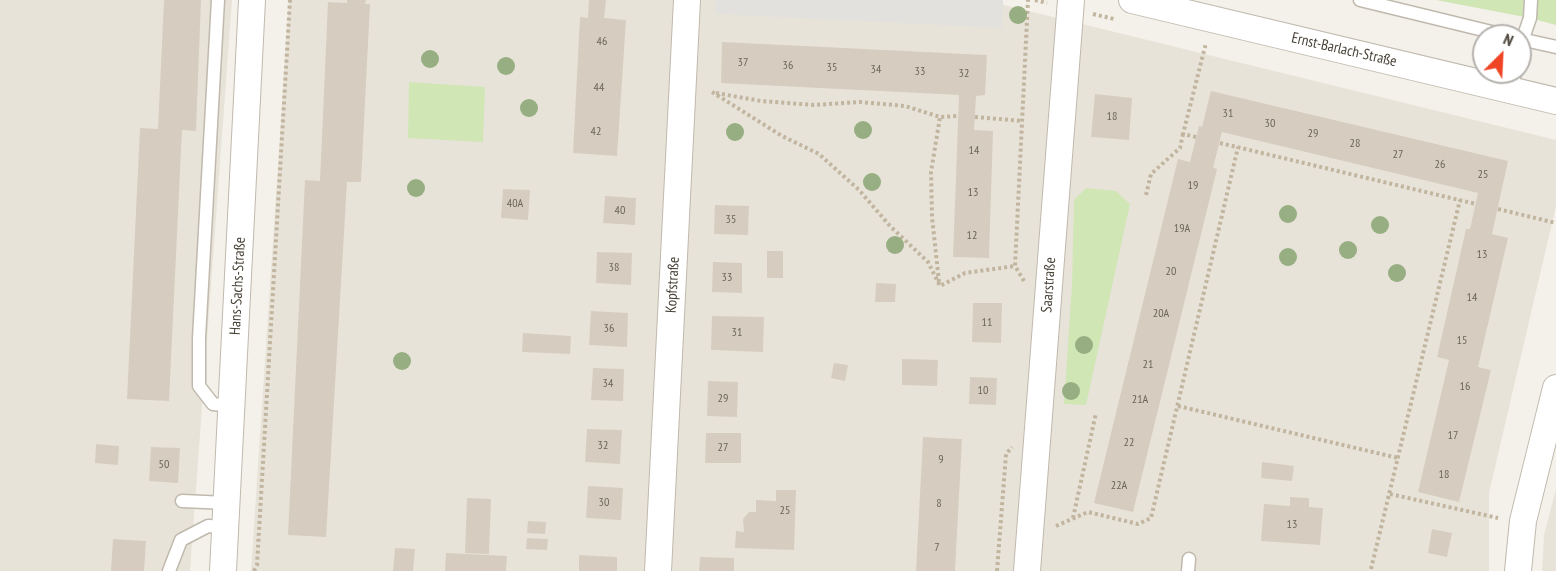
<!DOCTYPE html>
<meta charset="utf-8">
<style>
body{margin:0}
#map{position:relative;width:1556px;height:571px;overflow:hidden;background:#f4f1ea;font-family:"PT Sans Narrow",sans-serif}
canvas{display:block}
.north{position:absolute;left:1472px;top:24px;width:60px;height:60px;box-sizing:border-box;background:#fff;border:2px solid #b6b3af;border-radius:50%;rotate:24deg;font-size:16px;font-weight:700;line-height:24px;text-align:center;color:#484238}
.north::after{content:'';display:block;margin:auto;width:21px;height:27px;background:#f04525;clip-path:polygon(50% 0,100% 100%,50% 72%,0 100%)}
</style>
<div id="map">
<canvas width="1556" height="571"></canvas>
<div class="north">N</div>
</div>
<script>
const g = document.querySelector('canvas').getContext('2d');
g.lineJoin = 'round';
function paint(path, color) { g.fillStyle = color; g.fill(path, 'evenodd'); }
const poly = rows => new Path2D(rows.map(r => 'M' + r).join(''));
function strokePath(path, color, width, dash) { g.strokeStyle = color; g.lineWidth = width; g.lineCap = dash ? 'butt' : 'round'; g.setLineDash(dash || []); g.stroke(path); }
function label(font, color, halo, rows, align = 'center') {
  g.font = font + ' "PT Sans Narrow",sans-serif'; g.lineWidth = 6; g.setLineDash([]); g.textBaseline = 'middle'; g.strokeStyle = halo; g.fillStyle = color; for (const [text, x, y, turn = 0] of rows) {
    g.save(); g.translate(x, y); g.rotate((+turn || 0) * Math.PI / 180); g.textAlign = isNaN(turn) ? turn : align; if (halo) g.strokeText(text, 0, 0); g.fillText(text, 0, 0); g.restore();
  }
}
paint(poly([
 [0,0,232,0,190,571,0,571],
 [289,0,984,0,1556,140,1556,206,1489,493,1489,571,251,571],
 [1556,489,1556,571,1542,571,1544,535]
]), '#e8e3d8');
paint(poly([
 [1436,0,1556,0,1556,25,1530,18],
 [409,82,485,87,483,142,408,138],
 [1086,188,1116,191,1130,204,1086,405,1064,404,1072,285,1074,200]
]), '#d0e6b5');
paint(poly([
 [716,0,1003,0,1002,28,715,14]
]), '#e3e1de');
paint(poly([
 [164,0,201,0,196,131,182,130,169,401,127,399,140,128,158,129],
 [347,0,366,0,365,4,370,4,361,182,347,182,326,537,288,535,305,180,320,181,328,2,347,3],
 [589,0,606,0,604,18,626,20,617,156,573,153,580,17,588,18],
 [722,42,987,55,985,95,976,96,974,130,993,131,989,258,953,257,959,95,721,83],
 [1211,91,1508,161,1492,234,1508,238,1478,367,1491,370,1459,502,1418,492,1449,360,1437,357,1466,229,1470,229,1478,193,1222,132,1213,168,1217,169,1133,512,1094,503,1178,159,1190,162,1199,126,1202,127],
 [1095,94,1132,98,1129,140,1091,137],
 [503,189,530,190,528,220,501,218],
 [605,196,636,198,635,225,603,223],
 [715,205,749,206,748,235,714,234],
 [767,251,783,251,783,278,767,278],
 [597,252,632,253,631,285,596,283],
 [713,262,742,263,742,293,712,292],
 [876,283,896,284,895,302,875,302],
 [973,303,1002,303,1001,343,972,342],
 [591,311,628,313,627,347,589,345],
 [712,316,764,317,763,352,711,350],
 [523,333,571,336,570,354,522,352],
 [902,359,938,360,937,386,902,385],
 [834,363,848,365,845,381,831,378],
 [593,368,624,369,623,401,591,400],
 [970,377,997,378,996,405,969,404],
 [708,381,738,382,737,417,707,416],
 [587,429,622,430,620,464,585,462],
 [706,433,741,433,741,463,705,463],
 [923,437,962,439,955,571,916,571],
 [96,444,119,446,118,465,95,463],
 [151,447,180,448,178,483,149,481],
 [1262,462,1294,466,1292,481,1261,478],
 [588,486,623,488,621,520,586,518],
 [776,490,796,490,794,550,735,548,736,531,744,532,743,519,749,512,756,512,756,500,776,501],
 [1290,497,1309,498,1309,507,1323,508,1320,545,1261,541,1264,504,1290,506],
 [467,498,491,499,489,554,465,553],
 [528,521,546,522,545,534,527,533],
 [1432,529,1452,533,1447,557,1428,553],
 [527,538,548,539,547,550,526,549],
 [113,539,146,541,144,571,111,571],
 [395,548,415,549,413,571,393,571],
 [446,553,507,556,506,571,445,571],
 [579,555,617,557,617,571,579,571],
 [700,557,734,558,734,571,699,571]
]), '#d6cdc0');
const lane = poly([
 [218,0,199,338,199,386,213,404,232,406],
 [1360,0,1508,36],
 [1520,39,1556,47],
 [1520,47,1530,18,1531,0],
 [1512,90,1515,72],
 [182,501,227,503],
 [169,571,181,540,208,526,225,527],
 [1188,571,1189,559]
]);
const street = poly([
 [1132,0,1556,101],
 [223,571,252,0],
 [658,571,687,0],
 [1027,571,1071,0],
 [1518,571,1523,521,1556,388]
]);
strokePath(lane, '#c0b9ad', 15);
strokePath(street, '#c0b9ad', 28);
strokePath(poly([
 [1035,0,1047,3],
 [1093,14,1114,19],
 [712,92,782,136,819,154,859,190,890,226,928,262,940,286,965,273,1015,266],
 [716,93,761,101,814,105,860,102,905,106,940,117,958,116],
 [975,117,1022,121],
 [1196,137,1183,134,1206,43],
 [1220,143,1476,204],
 [1146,195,1151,174,1180,148,1183,134],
 [1498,209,1556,223],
 [1024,281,1015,266,1028,0],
 [939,282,932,217,931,172,940,117],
 [1178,406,1398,458],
 [1390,494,1498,518],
 [1073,518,1096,413],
 [1056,526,1088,512,1138,524,1151,518,1238,147],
 [1371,569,1460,200],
 [254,571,257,565,290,0],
 [997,571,1006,454,1012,447]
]), '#c1b59f', 4, [3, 3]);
strokePath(lane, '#fff', 12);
strokePath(street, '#fff', 26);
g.fillStyle = '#96ae82';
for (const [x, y] of [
 [1018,15],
 [430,59],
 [506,66],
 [529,108],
 [863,130],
 [735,132],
 [872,182],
 [416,188],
 [1288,214],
 [1380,225],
 [895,245],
 [1348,250],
 [1288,257],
 [1397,273],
 [1084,345],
 [402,361],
 [1071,391]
]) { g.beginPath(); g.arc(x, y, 9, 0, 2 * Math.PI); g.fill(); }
label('12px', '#6c655a', null, [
 ["46",602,42],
 ["37",743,63],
 ["36",788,66],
 ["35",832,68],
 ["34",876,70],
 ["33",920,72],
 ["32",964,74],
 ["44",599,88],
 ["31",1228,114],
 ["18",1112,117],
 ["30",1270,124],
 ["42",596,132],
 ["29",1313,134],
 ["28",1355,144],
 ["14",974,151],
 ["27",1398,155],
 ["26",1440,165],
 ["25",1483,175],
 ["19",1193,186],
 ["13",973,193],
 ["40A",515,204],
 ["40",620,211],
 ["35",731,220],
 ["19A",1182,229],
 ["12",972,236],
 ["13",1482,255],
 ["38",614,268],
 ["20",1171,272],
 ["33",727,278],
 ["14",1472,298],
 ["20A",1161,314],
 ["11",987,323],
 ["36",609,329],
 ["31",737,333],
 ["15",1462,341],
 ["21",1148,365],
 ["34",608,384],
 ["16",1465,387],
 ["10",983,391],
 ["29",723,399],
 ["21A",1140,400],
 ["17",1453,436],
 ["22",1129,443],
 ["32",603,446],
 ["27",723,448],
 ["9",941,460],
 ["50",164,465],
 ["18",1444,475],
 ["22A",1119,486],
 ["30",604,503],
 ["8",939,504],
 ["25",785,511],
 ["13",1292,525],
 ["7",937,548]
]);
label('15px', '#484238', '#fff', [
 ["Ernst-Barlach-Straße",1344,50,13],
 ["Kopfstraße",673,285,-87],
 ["Saarstraße",1049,285,-86],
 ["Hans-Sachs-Straße",238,286,-87]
]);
</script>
